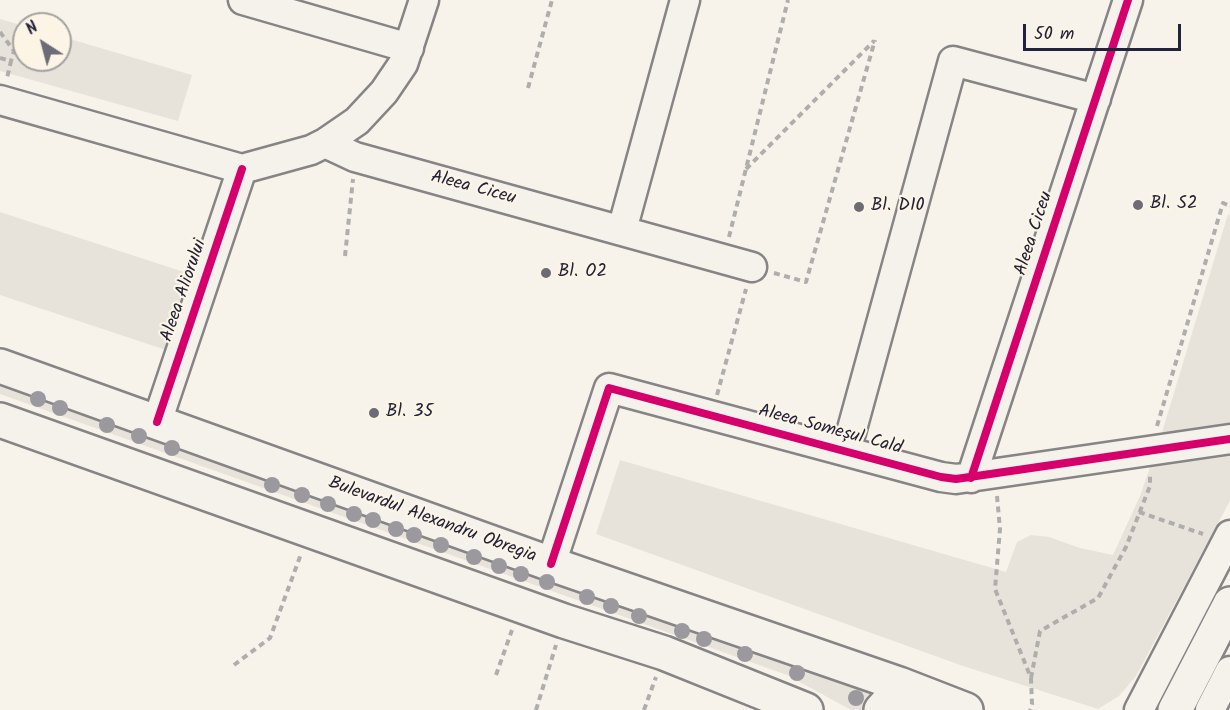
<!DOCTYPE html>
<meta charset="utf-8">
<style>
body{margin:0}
#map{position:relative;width:1230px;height:710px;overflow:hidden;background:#f7f3ea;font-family:Kalam,sans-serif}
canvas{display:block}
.north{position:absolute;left:12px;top:12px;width:60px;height:60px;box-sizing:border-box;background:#fcf5e5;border:2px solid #a5a1a1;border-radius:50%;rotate:324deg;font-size:16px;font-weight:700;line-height:24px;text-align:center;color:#22223b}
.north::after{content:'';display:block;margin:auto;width:21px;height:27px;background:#6d6b78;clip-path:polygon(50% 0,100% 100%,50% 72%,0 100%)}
.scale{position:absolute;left:1023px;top:24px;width:158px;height:27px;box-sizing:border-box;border:3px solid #22223b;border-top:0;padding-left:8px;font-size:18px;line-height:21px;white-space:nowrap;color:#22223b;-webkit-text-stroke:4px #fcf5e5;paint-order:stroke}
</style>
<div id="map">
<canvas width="1230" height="710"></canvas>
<div class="north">N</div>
<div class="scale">50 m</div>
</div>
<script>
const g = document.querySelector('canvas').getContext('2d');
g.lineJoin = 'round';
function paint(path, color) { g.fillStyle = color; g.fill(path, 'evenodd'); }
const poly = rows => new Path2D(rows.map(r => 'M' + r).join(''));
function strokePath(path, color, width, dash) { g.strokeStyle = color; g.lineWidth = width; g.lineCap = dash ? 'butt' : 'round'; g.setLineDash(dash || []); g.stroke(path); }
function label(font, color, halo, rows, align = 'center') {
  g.font = font + ' Kalam,sans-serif'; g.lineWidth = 4.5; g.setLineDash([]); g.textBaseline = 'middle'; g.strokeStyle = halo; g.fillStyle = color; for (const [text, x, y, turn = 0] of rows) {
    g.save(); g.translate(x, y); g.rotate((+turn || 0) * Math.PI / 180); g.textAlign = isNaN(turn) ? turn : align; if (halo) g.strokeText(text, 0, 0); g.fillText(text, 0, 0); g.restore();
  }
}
paint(poly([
 [0,19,24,26,24,60,60,60,60,36,192,75,178,121,0,71],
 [0,212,193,275,169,351,0,295],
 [1228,214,1230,216,1230,501,1136,676,1119,696,1098,709,963,666,596,534,620,460,1006,572,1017,542,1031,535,1049,537,1080,548,1113,555,1140,496,1160,439],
 [0,379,885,696,874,710,851,710,787,675,0,394]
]), '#e8e3da');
const minor = poly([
 [243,0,409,48],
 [0,100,242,169],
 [325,143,355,157,752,267],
 [242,169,311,150,325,143,357,121,384,92,403,64,424,0],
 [622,230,685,0],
 [157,422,242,169],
 [846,451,953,61,1096,99],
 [971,478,1128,0],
 [551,564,609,388,941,477,956,479,1230,439],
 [1139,710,1230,535],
 [1210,710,1230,671]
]);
const major = poly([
 [0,366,551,564,899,684,966,710],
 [0,420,564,621,664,653,806,710],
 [881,710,892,698,926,695],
 [1175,710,1230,604]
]);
strokePath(minor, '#868485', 33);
strokePath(major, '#868485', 38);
strokePath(poly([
 [0,32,14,51,11,61],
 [0,58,11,61,7,78],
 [528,88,552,0],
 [746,169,874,41],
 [729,237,788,0],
 [345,256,353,179],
 [774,273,806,282,875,40],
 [717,395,746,289],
 [1157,426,1223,203,1230,206],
 [997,496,1000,529,995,589,1031,678,1032,704,1030,710],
 [1139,512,1203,534],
 [234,665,270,638,301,554],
 [496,675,512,630],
 [1031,678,1040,631,1098,598,1126,547,1150,486,1150,475],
 [536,710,556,645],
 [644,710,656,677]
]), '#b0aead', 4, [6, 4.5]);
strokePath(minor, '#f5f2ec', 28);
strokePath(major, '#f5f2ec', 33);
strokePath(poly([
 [157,422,242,169],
 [971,478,1128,0],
 [551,564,609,388,941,477,956,479,1230,439]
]), '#d6006c', 8);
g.fillStyle = '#9b999e';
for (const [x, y] of [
 [38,399],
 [60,408],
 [107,425],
 [139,436],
 [172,448],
 [272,485],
 [302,495],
 [328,504],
 [354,514],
 [373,520],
 [396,529],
 [414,535],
 [441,545],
 [474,557],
 [499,566],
 [521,574],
 [547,582],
 [587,597],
 [611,606],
 [639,616],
 [682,631],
 [704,639],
 [745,654],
 [797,673],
 [856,698]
]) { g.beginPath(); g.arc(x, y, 8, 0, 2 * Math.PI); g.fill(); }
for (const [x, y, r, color] of [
 [1138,205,6,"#6d6b78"],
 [859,207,6,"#6d6b78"],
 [546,273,6,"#6d6b78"],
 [374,413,6,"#6d6b78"]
]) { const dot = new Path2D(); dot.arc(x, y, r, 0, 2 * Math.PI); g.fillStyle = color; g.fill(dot); strokePath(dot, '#fcf5e5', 2); }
label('18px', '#22223b', '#fcf5e5', [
 ["Aleea Ciceu",473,189,15],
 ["Aleea Ciceu",1035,234,-72],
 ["Aleea Aliorului",185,291,-71],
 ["Aleea Someșul Cald",830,431,15],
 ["Bulevardul Alexandru Obregia",432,521,20]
]);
label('18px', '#22223b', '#fcf5e5', [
 ["Bl. S2",1150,205],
 ["Bl. D10",871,207],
 ["Bl. O2",558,273],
 ["Bl. 35",386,413]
], 'left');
</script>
